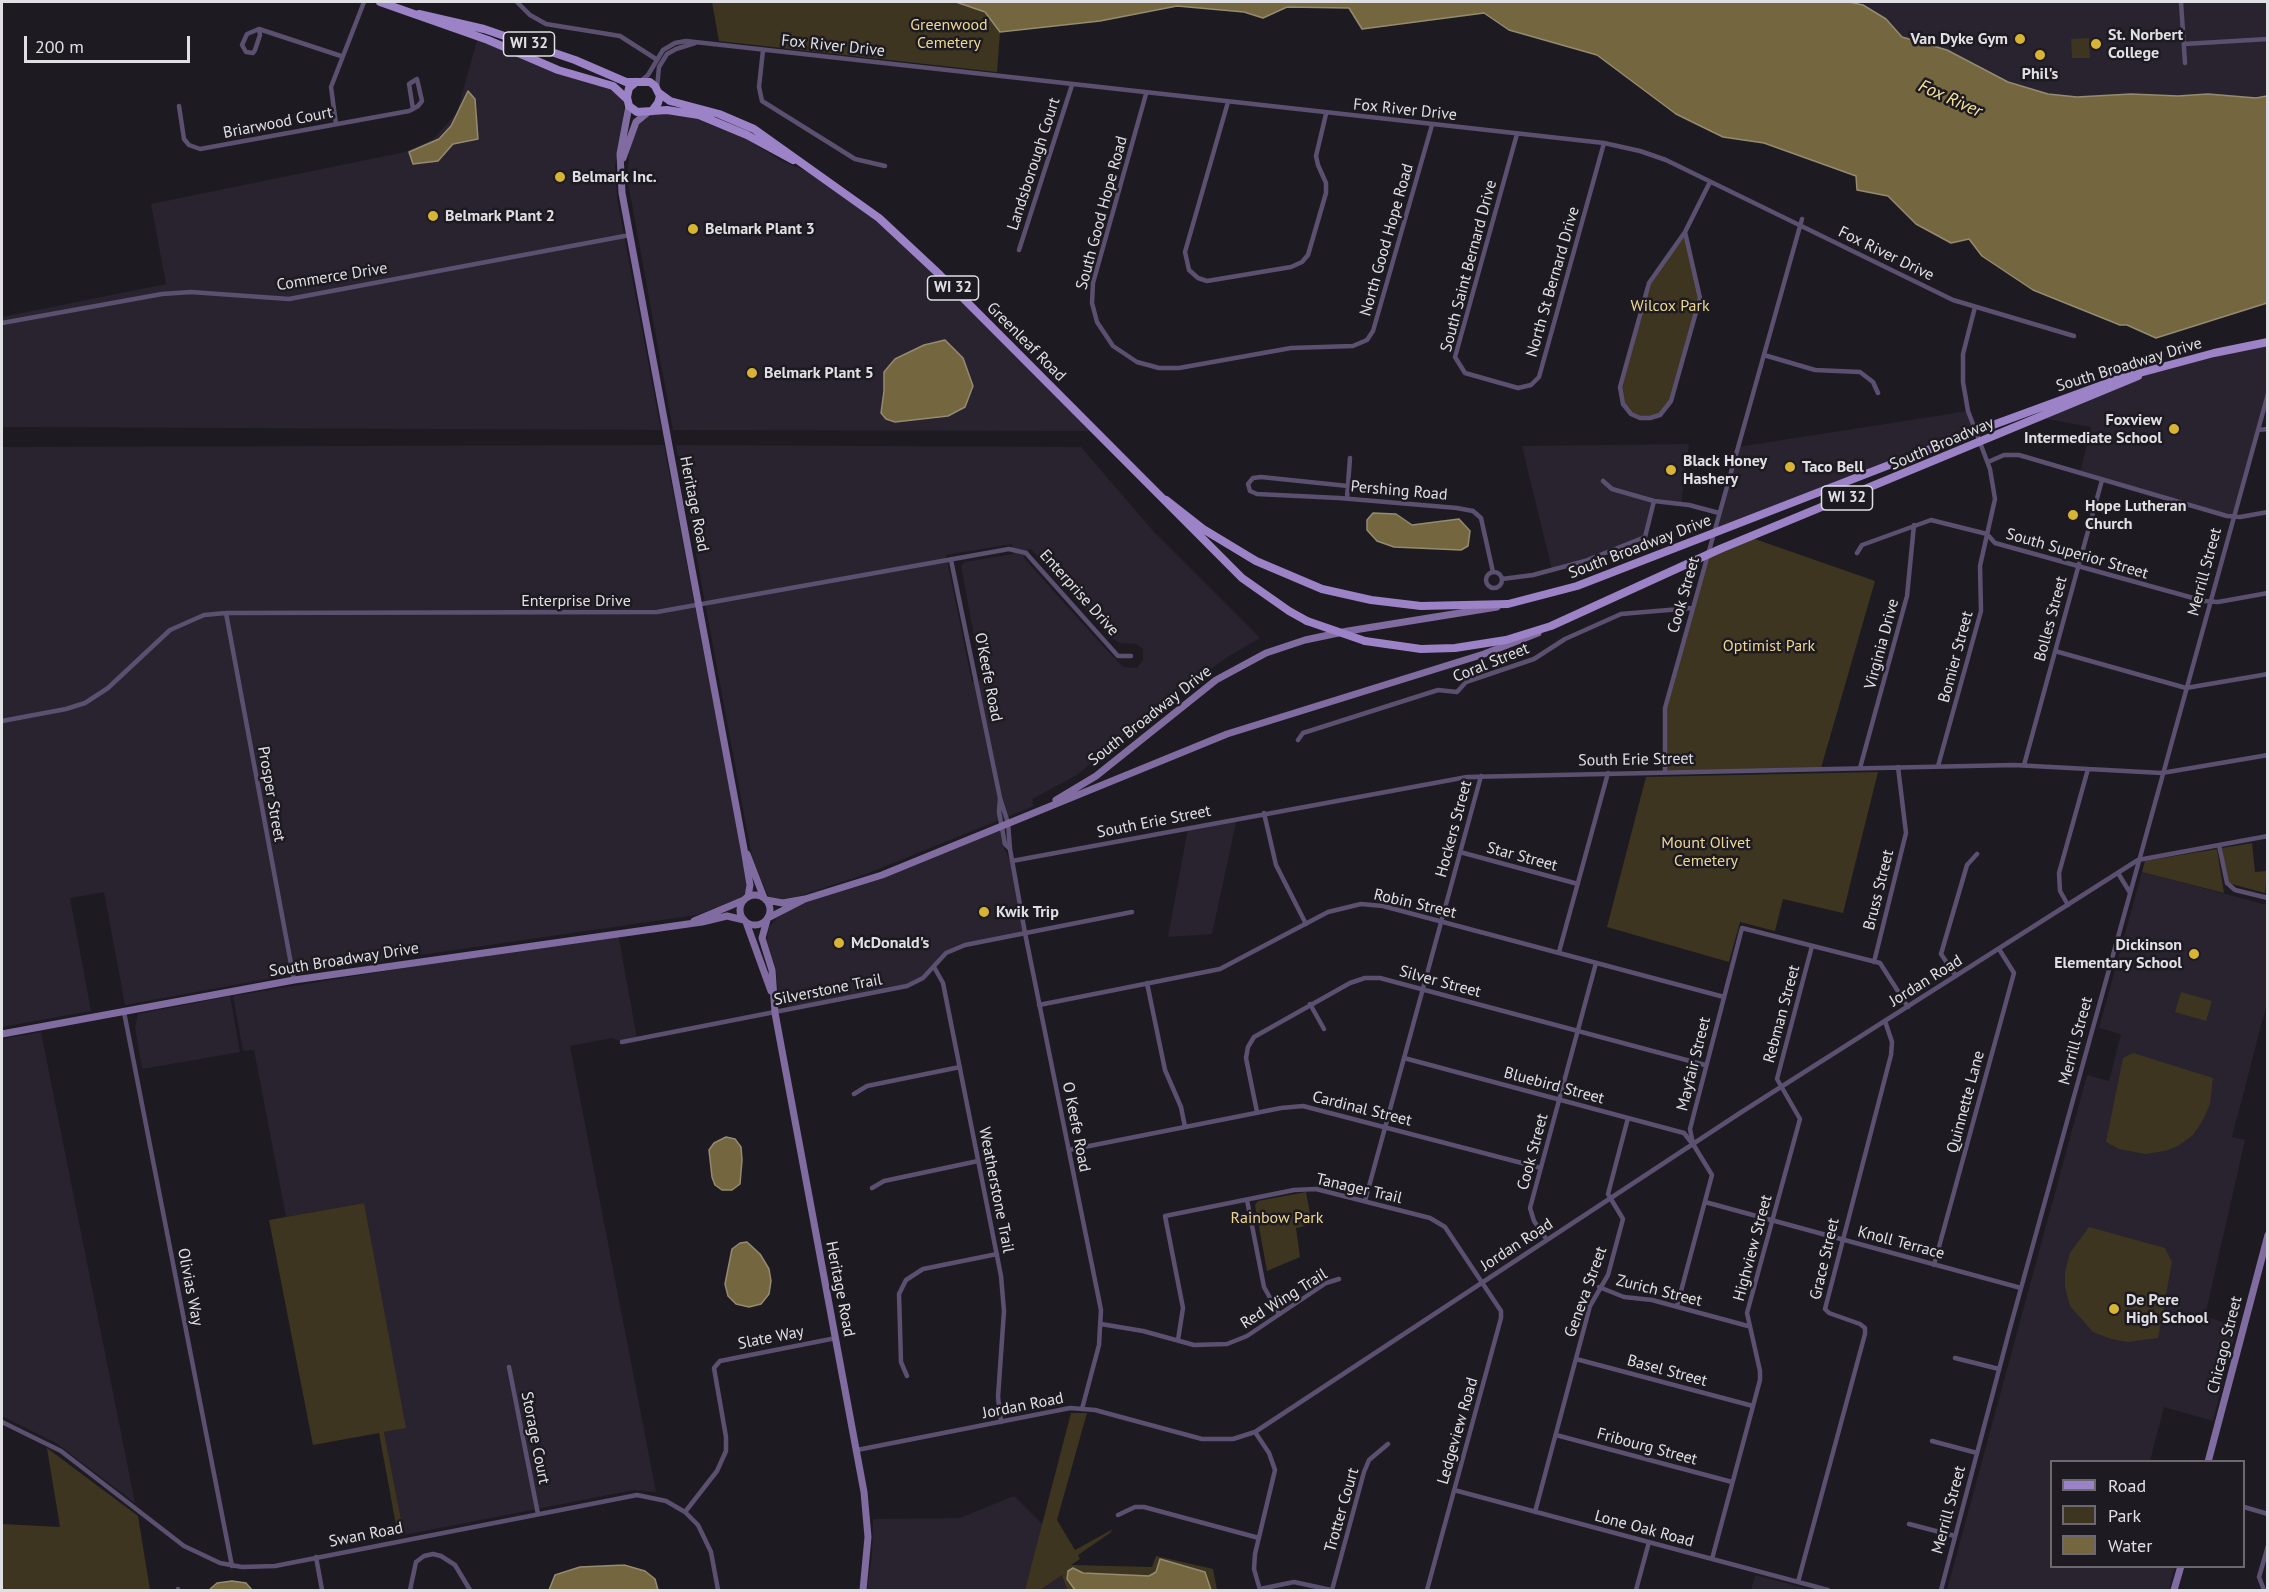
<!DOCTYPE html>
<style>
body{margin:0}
#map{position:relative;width:2269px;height:1592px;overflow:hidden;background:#1d1b21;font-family:"PT Sans",sans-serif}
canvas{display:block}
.frame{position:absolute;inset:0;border:3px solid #e0dfe3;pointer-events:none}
.legend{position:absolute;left:2050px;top:1460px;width:195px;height:108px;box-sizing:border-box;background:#1d1b21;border:2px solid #6b696f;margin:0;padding:8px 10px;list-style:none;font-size:18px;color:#e0dfe3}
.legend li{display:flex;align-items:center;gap:12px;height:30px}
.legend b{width:30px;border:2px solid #6b696f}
.scale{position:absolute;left:24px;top:36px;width:166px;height:27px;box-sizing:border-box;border:3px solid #e0dfe3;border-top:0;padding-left:8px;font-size:18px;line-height:21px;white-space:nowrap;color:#e0dfe3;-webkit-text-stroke:4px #1d1b21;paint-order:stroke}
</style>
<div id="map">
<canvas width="2269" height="1592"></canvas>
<div class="frame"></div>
<ul class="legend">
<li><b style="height:8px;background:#9c82c6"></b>Road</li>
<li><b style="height:16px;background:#3d351f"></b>Park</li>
<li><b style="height:16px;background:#74673f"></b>Water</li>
</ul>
<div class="scale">200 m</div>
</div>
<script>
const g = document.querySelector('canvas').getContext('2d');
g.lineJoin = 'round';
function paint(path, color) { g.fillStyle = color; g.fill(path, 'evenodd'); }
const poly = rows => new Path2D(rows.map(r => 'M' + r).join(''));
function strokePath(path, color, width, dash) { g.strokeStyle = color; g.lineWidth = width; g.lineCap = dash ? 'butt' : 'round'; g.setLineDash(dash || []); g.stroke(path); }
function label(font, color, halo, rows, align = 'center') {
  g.font = font + ' "PT Sans",sans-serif'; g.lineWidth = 5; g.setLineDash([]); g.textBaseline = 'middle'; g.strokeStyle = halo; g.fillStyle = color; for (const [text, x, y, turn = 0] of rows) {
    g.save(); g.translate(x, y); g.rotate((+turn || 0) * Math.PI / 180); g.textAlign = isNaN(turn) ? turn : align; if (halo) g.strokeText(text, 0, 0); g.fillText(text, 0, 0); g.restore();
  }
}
paint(poly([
 [1849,2,2267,2,2267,96,2256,98,2208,94,2178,96,2131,94,2077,97,2048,94,2008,82,1947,50,1902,37,1886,19,1863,5],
 [477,40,610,88,624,101,623,130,615,165,617,198,661,430,2,427,2,317,166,284,151,204,405,152,433,139,457,113],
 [662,112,689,115,735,132,780,160,824,179,879,218,1095,431,673,430,627,177,630,145,638,123,647,117],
 [2267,342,2267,394,2233,517,2080,473,2091,427,2041,418,2145,373],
 [1968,411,1976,431,1714,534,1738,447],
 [1689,444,1681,504,1654,501,1645,537,1585,561,1552,570,1522,446],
 [664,445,747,880,746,891,742,897,697,915,317,970,125,1005,104,892,70,898,91,1011,2,1027,2,447],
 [676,445,1081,447,1154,532,1260,638,1229,656,1156,709,1077,775,1032,799,1034,806,866,874,784,901,769,898,752,857],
 [1012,544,1013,554,965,562,961,566,982,680,972,682,946,555],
 [1030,548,1110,637,1120,643,1136,644,1143,649,1143,660,1137,668,1123,667,1101,644,1024,558],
 [1237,818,1212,934,1168,937,1188,828],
 [1005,824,1004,849,1011,862,1025,933,965,945,946,953,916,983,824,1003,788,1006,779,1001,776,969,767,941,769,927,777,918,805,899,850,886],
 [2142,872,2267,905,2267,1003,2232,1137,2245,1140,2205,1316,2237,1327,2213,1421,2164,1407,2150,1461,2052,1462,2052,1566,2175,1567,2169,1590,1947,1590,2087,1075,2109,1081,2121,1034,2099,1028],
 [618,933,637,1039,622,1042,612,1038,570,1046,656,1492,634,1490,404,1535,384,1432,405,1428,363,1203,286,1217,254,1050,243,1051,233,996],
 [230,996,240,1052,142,1069,135,1027,138,1014],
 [41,1032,135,1503,56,1443,2,1416,2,1039],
 [1014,1496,1043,1525,1025,1590,867,1590,872,1556,873,1519,960,1518],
 [1062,1574,1067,1590,1040,1590],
 [1755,1575,1811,1590,1751,1590]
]), '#28232f');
paint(poly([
 [712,2,956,2,985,12,1000,32,997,72,719,41],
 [2089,38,2090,58,2072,58,2071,39],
 [1685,232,1700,298,1671,401,1665,411,1645,419,1626,410,1620,392,1649,283],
 [1749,537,1875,581,1821,768,1665,772,1665,708,1707,555],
 [1878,772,1843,913,1783,899,1775,931,1740,922,1729,962,1607,927,1646,777],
 [2252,843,2255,872,2267,871,2265,893,2228,883,2222,848],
 [2217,849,2224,893,2142,872,2145,861],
 [2181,992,2212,1001,2206,1021,2175,1012],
 [2133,1053,2213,1078,2210,1104,2203,1120,2193,1135,2178,1146,2165,1151,2145,1154,2119,1149,2106,1142,2123,1058],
 [1306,1192,1312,1224,1296,1228,1300,1257,1267,1271,1255,1205,1258,1201],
 [364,1203,406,1428,384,1432,404,1535,398,1536,379,1433,313,1445,269,1220],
 [2089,1227,2165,1248,2172,1262,2158,1338,2128,1342,2111,1339,2093,1332,2070,1306,2065,1287,2065,1272,2070,1253],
 [1071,1413,1087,1413,1057,1520,1075,1550,1113,1529,1110,1533,1078,1555,1080,1559,1071,1565,1152,1567,1156,1556,1213,1569,1217,1590,1067,1590,1062,1575,1040,1590,1025,1590],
 [47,1448,138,1516,150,1590,2,1590,2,1524,60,1527]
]), '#3d351f');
const water = poly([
 [956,2,1849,2,1863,5,1886,19,1902,37,1947,50,2008,82,2048,94,2077,97,2131,94,2178,96,2208,94,2256,98,2267,96,2267,303,2156,338,2127,325,2120,325,2033,290,1982,256,1969,239,1951,243,1916,224,1888,196,1857,190,1856,176,1764,143,1723,137,1676,114,1597,55,1509,30,1484,13,1362,29,1349,8,1287,7,1263,18,1244,12,1177,6,1100,21,1000,32,985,12,956,2],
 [468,91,475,99,478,139,453,144,438,161,413,164,409,152,439,139,451,126,468,91],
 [945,340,963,358,973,386,965,407,948,416,895,422,886,419,881,413,884,391,884,372,895,359,924,345,945,340],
 [1373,513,1396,514,1412,525,1459,519,1470,531,1468,546,1461,550,1394,547,1377,541,1367,530,1367,520,1373,513],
 [726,1137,735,1139,741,1147,742,1160,740,1184,732,1190,722,1190,715,1185,712,1177,709,1150,714,1143,726,1137],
 [747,1242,760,1254,769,1269,771,1281,769,1294,761,1304,749,1307,736,1304,728,1296,725,1284,732,1249,740,1243,747,1242],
 [1160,1559,1205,1572,1211,1590,1075,1590,1067,1579,1068,1571,1073,1568,1083,1573,1149,1576,1156,1572,1160,1559],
 [624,1565,645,1571,655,1579,658,1590,549,1590,555,1575,580,1567,624,1565],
 [232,1581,246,1583,252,1590,209,1590,217,1583,232,1581]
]);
paint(water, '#74673f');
strokePath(water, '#948b70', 1.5);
strokePath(poly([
 [517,2,530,15,546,24,620,36,656,59],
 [2181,2,2185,63],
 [259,29,260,35,255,50,253,53,246,52,242,45,247,34,259,29,341,56],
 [2184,44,2268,39],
 [763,50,759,87,762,101,855,159,885,166],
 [641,81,648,75,663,50,675,43,686,41,1604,143,1640,151,1666,160,1953,300,2074,336],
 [657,88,659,67,667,54,676,49,695,43],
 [1146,94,1093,283,1092,303,1097,322,1113,346,1137,362,1159,368,1179,368,1291,348,1353,346,1367,340,1373,331,1432,125],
 [1228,102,1185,252,1189,270,1198,278,1207,281,1291,267,1302,262,1308,255,1326,193,1326,183,1318,165,1316,156,1326,114],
 [179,106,184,139,189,145,200,149,409,111,413,109,418,106,422,101,417,79,409,84,413,109],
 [336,124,331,87,364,2],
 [1517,134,1455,357,1465,373,1518,388,1531,385,1539,377,1604,143],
 [1685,232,1700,298,1671,401,1660,415,1650,418,1640,418,1631,414,1623,404,1620,387,1649,283,1685,232],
 [1685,232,1710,182],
 [1019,250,1072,85],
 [2,323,162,294,191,292,289,299,630,235],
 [1764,355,1815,370,1860,372,1873,382,1878,393],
 [2258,430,2268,429],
 [1988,462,2004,455,2019,455,2227,516,2240,517,2268,512],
 [1603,481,1612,489,1654,501,1689,505,1719,513],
 [1348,486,1261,477,1253,478,1248,484,1250,491,1257,494,1339,498,1457,508,1473,511,1481,518,1493,572],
 [1347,498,1350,458],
 [1857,553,1862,545,1931,520,1987,534,1995,543,2204,601,2218,602,2268,593],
 [951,560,1000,798,1008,823,1010,849,1025,933,1101,1310,1099,1345,1082,1409],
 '1486 580a8 8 0 1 1 16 0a8 8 0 1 1-16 0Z',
 [1502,579,1533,575,1585,561,1645,537,1654,501],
 [226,613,294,980],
 [2055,651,2186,688,2268,674],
 [2,721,66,709,85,703,108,688,170,630,204,615,226,613,657,612,1009,549,1026,553,1118,656,1131,656],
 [1298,740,1303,733,1438,690,1457,692,1466,682,1534,659,1565,639,1621,614,1692,608],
 [2024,765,2102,480],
 [1938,766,1981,611,1980,566,1995,499,1990,469,1968,411,1963,382,1963,354,1975,307],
 [1860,768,1907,596,1914,525],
 [1665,772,1665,708,1802,219],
 [1000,798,999,812,1005,844,1010,849],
 [1264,813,1276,865,1306,924],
 [2219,845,2227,883,2235,890,2268,898],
 [1460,852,1578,884],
 [1012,861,1467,777,2014,765,2162,773,2268,755],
 [2118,873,2129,891],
 [2068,905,2060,891,2059,873,2088,769],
 [1559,952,1608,773],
 [1874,962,1906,833,1898,767],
 [934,967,943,983,1001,1276,1004,1311,998,1397,1001,1422],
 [1956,976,1941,954,1967,865,1977,854],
 [1147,983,1165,1070,1181,1107,1185,1127],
 [1310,1004,1324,1029],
 [1039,1005,1220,969,1328,912,1361,904,1383,906,1724,997],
 [124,1012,232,1566],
 [622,1042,907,986,923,978,946,953,965,945,1132,912],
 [1404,1058,1684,1133,1691,1142],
 [854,1094,867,1086,960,1067],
 [1257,1112,1246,1058,1248,1047,1254,1037,1350,983,1365,978,1380,978,1705,1065],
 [1069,1150,1281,1108,1303,1106,1541,1168],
 [872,1188,884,1181,978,1161],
 [1247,1200,1264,1287,1279,1314],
 [1365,1201,1481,776],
 [1705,1202,2021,1288],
 [1547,1240,1534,1221,1530,1208,1596,963],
 [1934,1265,2014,973,1999,949],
 [1599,1287,1624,1297,1652,1300,1748,1326],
 [1677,1306,1712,1175,1693,1144,1690,1129,1742,928,1880,963,1908,1007],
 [1101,1324,1143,1331,1194,1345,1227,1344,1247,1336,1326,1283,1339,1279],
 [1178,1340,1183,1308,1165,1216,1294,1190,1316,1189,1430,1218,1445,1227,1501,1311,1501,1318,1427,1590],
 [1955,1358,1999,1369],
 [1576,1359,1753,1406],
 [509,1367,538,1514],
 [907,1376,901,1362,899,1294,906,1280,923,1269,997,1254],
 [2,1422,61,1451,184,1546,220,1563,242,1567,275,1566,637,1495,666,1501,685,1512,698,1525,711,1552,718,1590],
 [1255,1432,1269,1453,1275,1470,1255,1554,1254,1569,1260,1590],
 [1556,1435,1732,1482],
 [1932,1441,1977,1453],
 [857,1450,1070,1408,1095,1410,1202,1439,1233,1439,1255,1432,1740,1113,2138,860,2268,836],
 [1454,1490,1828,1590],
 [2244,1507,2268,1514],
 [685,1512,717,1471,726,1451,726,1437,714,1368,720,1361,836,1338],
 [1535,1512,1590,1306,1608,1275,1623,1219,1608,1194,1628,1118],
 [1118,1515,1135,1507,1144,1507,1259,1538],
 [1909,1524,1955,1536],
 [316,1557,322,1590],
 [1712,1559,1760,1380,1760,1371,1747,1313,1800,1119,1777,1079,1812,946],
 [1798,1582,1865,1334,1865,1328,1860,1324,1829,1313,1825,1309,1891,1055,1892,1042,1885,1021],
 [1260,1589,1294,1582,1331,1590],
 [178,1590,178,1589],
 [410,1590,416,1562,424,1556,433,1554,441,1556,455,1565,470,1590],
 [1332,1590,1364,1472,1369,1460,1388,1444],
 [1636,1590,1649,1542],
 [1941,1590,2010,1328,2268,394],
 [2264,1590,2259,1577,2268,1546]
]), '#5c5070', 4.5);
strokePath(poly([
 [629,106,620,154,622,193,744,849,750,885,748,897],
 [623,158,636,122,647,113],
 [1056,800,1096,776,1216,680,1266,653,1305,640,1348,631,1497,607],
 [747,854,764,898],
 '740 910a15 15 0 1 1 30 0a15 15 0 1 1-30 0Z',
 [766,900,783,903,805,899,882,875,1227,734,1484,654,1538,633],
 [768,918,803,900],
 [767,920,762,938,772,970,775,1013,864,1492,868,1537,863,1590],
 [694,921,744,900],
 [746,922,771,991],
 [2,1034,294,980,702,922,727,916,744,920],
 [2208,1462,2268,1235],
 [2174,1590,2181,1566]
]), '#806ca0', 7);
strokePath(poly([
 [380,2,488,40,558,70,613,86,627,99],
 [419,14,484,29,575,60,626,82,650,82,655,86,660,96,658,103,652,111],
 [636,82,629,88,627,97,629,106,637,112,667,110,699,115,747,135,793,160],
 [659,93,670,101,719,114,754,129,879,218,940,275,1242,578,1289,611,1307,621],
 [1166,500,1203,529,1256,561,1322,589,1371,600,1421,606,1508,604,1577,586,1982,429,2121,378,2214,353,2268,342],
 [1365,641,1421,649,1455,648,1506,640,1551,626,1720,549,2138,376]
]), '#9c82c6', 8);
strokePath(poly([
 [1307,621,1365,641]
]), '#9c82c6', 8);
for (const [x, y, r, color] of [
 [2020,39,6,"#d8b434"],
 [2096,44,6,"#d8b434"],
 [2040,55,6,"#d8b434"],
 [560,177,6,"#d8b434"],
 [433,216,6,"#d8b434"],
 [693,229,6,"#d8b434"],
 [752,373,6,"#d8b434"],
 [2174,429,6,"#d8b434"],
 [1790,467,6,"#d8b434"],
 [1671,470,6,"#d8b434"],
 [2073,515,6,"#d8b434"],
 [984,912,6,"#d8b434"],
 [839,943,6,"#d8b434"],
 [2194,954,6,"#d8b434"],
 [2114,1309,6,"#d8b434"]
]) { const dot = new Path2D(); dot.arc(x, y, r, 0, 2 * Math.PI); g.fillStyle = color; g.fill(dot); strokePath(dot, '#1d1b21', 2); }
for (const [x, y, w] of [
 [529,44,51],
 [953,288,51],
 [1847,498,51]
]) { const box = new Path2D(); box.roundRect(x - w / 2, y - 12, w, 24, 4.5); g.fillStyle = '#1d1b21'; g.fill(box); strokePath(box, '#e0dfe3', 1.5); }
label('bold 15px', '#e0dfe3', null, [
 ["WI 32",529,44],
 ["WI 32",953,288],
 ["WI 32",1847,498]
]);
label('16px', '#edd793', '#1d1b21', [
 ["Greenwood",949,25],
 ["Cemetery",949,43],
 ["Wilcox Park",1670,306],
 ["Optimist Park",1769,646],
 ["Mount Olivet",1706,843],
 ["Cemetery",1706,861],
 ["Rainbow Park",1277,1218]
]);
label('bold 16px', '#e0dfe3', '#1d1b21', [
 ["St. Norbert",2108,35],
 ["College",2108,53],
 ["Van Dyke Gym",2008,39,"right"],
 ["Phil's",2040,74,"center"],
 ["Belmark Inc.",572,177],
 ["Belmark Plant 2",445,216],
 ["Belmark Plant 3",705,229],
 ["Belmark Plant 5",764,373],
 ["Foxview",2162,420,"right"],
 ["Intermediate School",2162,438,"right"],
 ["Black Honey",1683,461],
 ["Hashery",1683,479],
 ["Taco Bell",1802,467],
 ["Hope Lutheran",2085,506],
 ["Church",2085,524],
 ["Kwik Trip",996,912],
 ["McDonald's",851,943],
 ["Dickinson",2182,945,"right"],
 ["Elementary School",2182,963,"right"],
 ["De Pere",2126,1300],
 ["High School",2126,1318]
], 'left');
label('16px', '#e0dfe3', '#1d1b21', [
 ["Fox River Drive",833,46,6],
 ["Fox River Drive",1405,110,6],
 ["Briarwood Court",278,123,-11],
 ["Landsborough Court",1034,164,-72],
 ["South Good Hope Road",1102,213,-75],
 ["North Good Hope Road",1387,240,-74],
 ["Fox River Drive",1886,254,26],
 ["South Saint Bernard Drive",1469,266,-75],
 ["Commerce Drive",332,277,-9],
 ["North St Bernard Drive",1553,282,-74],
 ["Greenleaf Road",1026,342,45],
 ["South Broadway Drive",2129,365,-17],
 ["South Broadway",1942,444,-23],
 ["Pershing Road",1399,491,5],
 ["Heritage Road",694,504,79],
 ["South Broadway Drive",1640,547,-21],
 ["South Superior Street",2077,554,16],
 ["Merrill Street",2205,572,-75],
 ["Enterprise Drive",1079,593,48],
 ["Cook Street",1684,595,-74],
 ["Enterprise Drive",576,601],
 ["Bolles Street",2051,619,-75],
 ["Virginia Drive",1882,644,-75],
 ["Bomier Street",1956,657,-75],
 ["Coral Street",1491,663,-22],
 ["O'Keefe Road",988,677,79],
 ["South Broadway Drive",1150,716,-38],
 ["South Erie Street",1636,760,-1],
 ["Prosper Street",271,794,80],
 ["South Erie Street",1154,822,-11],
 ["Hockers Street",1454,829,-75],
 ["Star Street",1522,857,15],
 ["Bruss Street",1879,890,-76],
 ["Robin Street",1415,904,13],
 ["South Broadway Drive",344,960,-9],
 ["Jordan Road",1926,981,-32],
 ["Silver Street",1440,982,15],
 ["Silverstone Trail",828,990,-11],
 ["Rebman Street",1782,1014,-75],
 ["Merrill Street",2076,1041,-75],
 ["Mayfair Street",1694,1064,-76],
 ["Bluebird Street",1554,1086,15],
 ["Quinnette Lane",1966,1102,-75],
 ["Cardinal Street",1362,1109,14],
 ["O Keefe Road",1076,1127,79],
 ["Cook Street",1533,1152,-75],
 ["Tanager Trail",1359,1189,13],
 ["Weatherstone Trail",996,1190,79],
 ["Knoll Terrace",1901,1243,15],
 ["Jordan Road",1517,1245,-33],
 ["Highview Street",1753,1248,-75],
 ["Grace Street",1825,1259,-77],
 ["Olivias Way",190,1287,79],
 ["Heritage Road",840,1289,79],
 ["Zurich Street",1659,1291,14],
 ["Geneva Street",1586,1292,-70],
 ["Red Wing Trail",1284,1299,-32],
 ["Slate Way",771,1338,-11],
 ["Chicago Street",2225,1345,-76],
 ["Basel Street",1667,1371,15],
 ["Jordan Road",1023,1406,-11],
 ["Ledgeview Road",1458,1431,-74],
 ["Storage Court",535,1438,79],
 ["Fribourg Street",1647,1447,15],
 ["Trotter Court",1342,1510,-74],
 ["Merrill Street",1949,1510,-75],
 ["Lone Oak Road",1644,1529,15],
 ["Swan Road",366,1535,-11]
]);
label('italic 18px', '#f7e19c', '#1d1b21', [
 ["Fox River",1950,99,24]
]);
</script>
